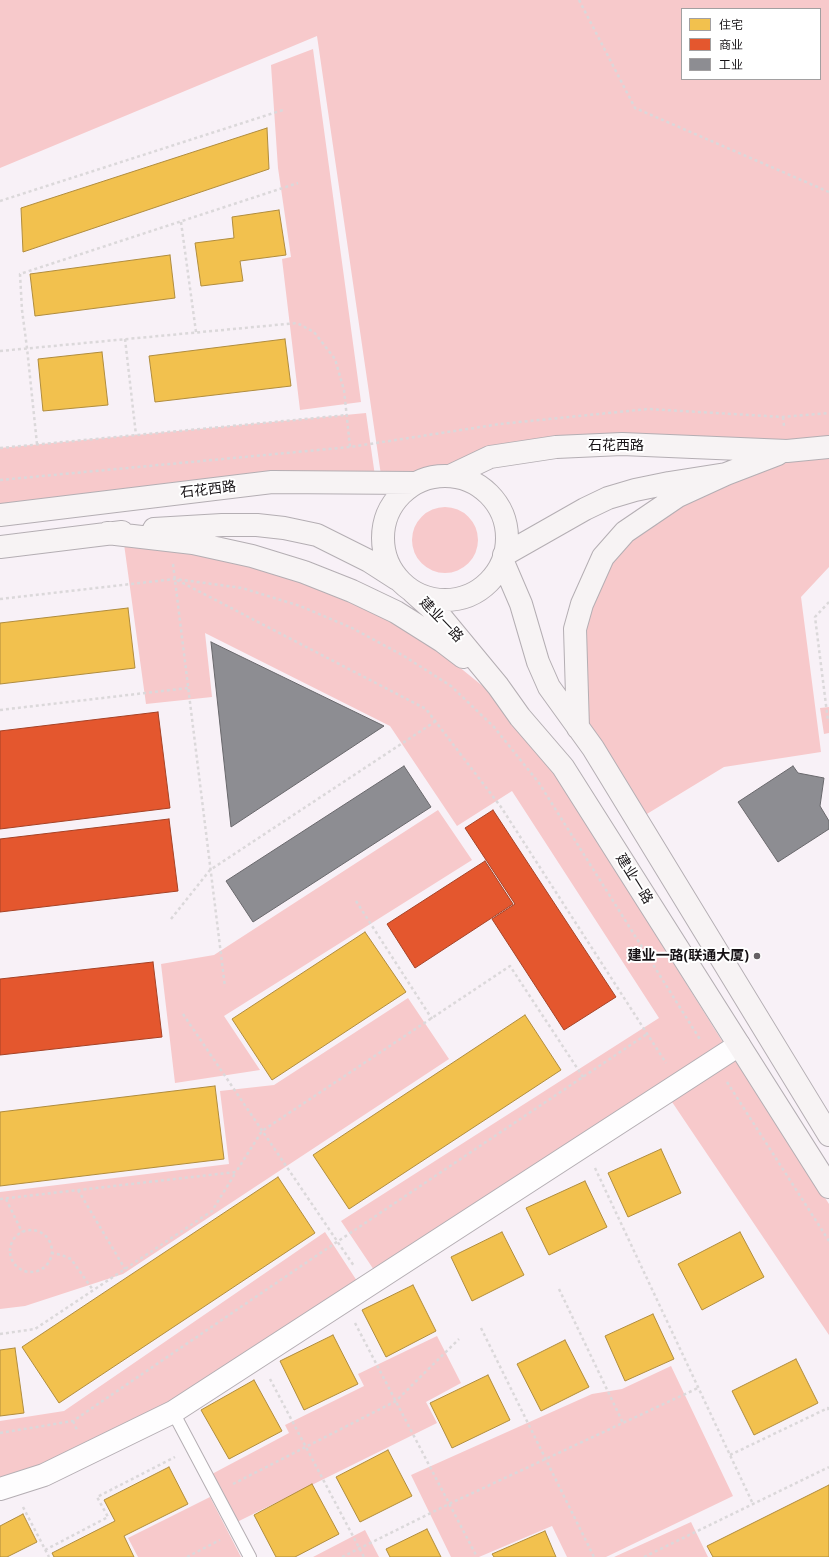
<!DOCTYPE html>
<meta charset="utf-8">
<style>
body{margin:0}
#map{position:relative;width:829px;height:1557px;overflow:hidden;background:#f8f1f7;font-family:"Noto Sans","Noto Sans SC",sans-serif}
canvas{display:block}
.legend{position:absolute;left:681px;top:8px;width:140px;height:72px;box-sizing:border-box;background:#fff;border:1px solid #a2a0a1;margin:0;padding:5px 7px;list-style:none;font-size:12px;color:#161215}
.legend li{display:flex;align-items:center;gap:8px;height:20px}
.legend b{width:20px;border:1px solid #a2a0a1}
</style>
<div id="map">
<canvas width="829" height="1557"></canvas>
<ul class="legend">
<li><b style="height:11px;background:#f2c14e"></b>住宅</li>
<li><b style="height:11px;background:#e4572e"></b>商业</li>
<li><b style="height:11px;background:#8d8d92"></b>工业</li>
</ul>
</div>
<script>
const g = document.querySelector('canvas').getContext('2d');
g.lineJoin = 'round';
function paint(path, color) { g.fillStyle = color; g.fill(path, 'evenodd'); }
const poly = rows => new Path2D(rows.map(r => 'M' + r).join(''));
function strokePath(path, color, width, dash) { g.strokeStyle = color; g.lineWidth = width; g.lineCap = dash ? 'butt' : 'round'; g.setLineDash(dash || []); g.stroke(path); }
function label(font, color, halo, rows, align = 'center') {
  g.font = font + ' "Noto Sans","Noto Sans SC",sans-serif'; g.lineWidth = 4; g.setLineDash([]); g.textBaseline = 'middle'; g.strokeStyle = halo; g.fillStyle = color; for (const [text, x, y, turn = 0] of rows) {
    g.save(); g.translate(x, y); g.rotate((+turn || 0) * Math.PI / 180); g.textAlign = isNaN(turn) ? turn : align; if (halo) g.strokeText(text, 0, 0); g.fillText(text, 0, 0); g.restore();
  }
}
paint(poly([
 [0,0,829,0,829,447,622,444,450,476,434,477,416,483,382,482,317,36,0,168],
 [682,9,820,9,820,79,682,79],
 [313,49,361,402,300,410,282,259,291,257,278,168,271,65],
 [366,413,375,476,0,512,0,448],
 [829,448,829,567,801,597,821,752,724,767,637,820,578,728,582,604,604,557,727,474],
 '412 540a33 33 0 1 1 66 0a33 33 0 1 1-66 0Z',
 [124,544,192,554,255,567,297,578,393,620,437,649,490,692,547,761,724,1044,376,1273,341,1221,659,1018,512,791,457,826,390,726,205,633,212,697,146,704],
 [829,707,829,733,824,734,820,708],
 [438,810,472,860,224,1016,260,1070,175,1083,161,964,214,955],
 [408,998,449,1059,123,1274,25,1306,0,1309,0,1192,229,1164,220,1091,274,1085],
 [733,1055,829,1204,829,1335,668,1096],
 [325,1232,357,1281,172,1407,40,1468,0,1480,0,1421,64,1411],
 [437,1336,461,1383,426,1402,437,1423,237,1522,212,1474,289,1433,285,1425,364,1386,358,1374],
 [671,1366,733,1496,606,1557,567,1557,552,1526,479,1557,451,1557,411,1475,592,1394,622,1389],
 [210,1497,241,1557,138,1557,128,1538],
 [691,1522,708,1557,614,1557],
 [365,1530,379,1557,313,1557]
]), '#f7c9cb');
const homes = poly([
 [267,128,269,169,23,252,21,208,267,128],
 [279,210,286,255,240,261,243,281,201,286,195,243,234,238,232,217,279,210],
 [170,255,175,298,35,316,30,274,170,255],
 [285,339,291,386,155,402,149,356,285,339],
 [102,352,108,405,43,411,38,359,102,352],
 [128,608,135,668,0,684,0,623,128,608],
 [365,932,406,992,272,1080,232,1019,365,932],
 [525,1015,561,1070,349,1209,313,1155,525,1015],
 [215,1086,224,1159,0,1186,0,1112,215,1086],
 [661,1149,681,1193,628,1217,608,1173,661,1149],
 [278,1177,315,1233,59,1403,22,1347,278,1177],
 [585,1181,607,1227,549,1255,526,1208,585,1181],
 [502,1232,524,1275,472,1301,451,1257,502,1232],
 [740,1232,764,1277,702,1310,678,1264,740,1232],
 [413,1285,436,1331,386,1357,362,1310,413,1285],
 [653,1314,674,1359,625,1381,605,1336,653,1314],
 [333,1335,358,1384,304,1410,280,1361,333,1335],
 [565,1340,589,1387,541,1411,517,1364,565,1340],
 [15,1348,24,1413,0,1416,0,1350,15,1348],
 [796,1359,818,1403,754,1435,732,1391,796,1359],
 [488,1375,510,1420,452,1448,430,1403,488,1375],
 [254,1380,282,1431,229,1459,201,1410,254,1380],
 [388,1450,412,1496,360,1522,336,1477,388,1450],
 [169,1467,188,1504,124,1536,134,1557,54,1557,52,1553,115,1521,104,1500,169,1467],
 [312,1484,339,1534,295,1557,276,1557,254,1515,312,1484],
 [829,1485,829,1557,713,1557,707,1546,829,1485],
 [23,1514,37,1542,7,1557,0,1557,0,1526,23,1514],
 [427,1529,441,1557,390,1557,386,1549,427,1529],
 [545,1531,556,1557,494,1557,492,1554,545,1531]
]);
paint(homes, '#f2c14e');
strokePath(homes, '#b08c3d', 1);
const shops = poly([
 [158,712,170,808,0,829,0,731,158,712],
 [493,810,616,997,564,1030,492,919,515,904,465,828,493,810],
 [169,819,178,891,0,912,0,839,169,819],
 [485,861,513,904,415,968,387,924,485,861],
 [153,962,162,1037,0,1055,0,979,153,962]
]);
paint(shops, '#e4572e');
strokePath(shops, '#a64226', 1);
const industry = poly([
 [211,642,384,726,231,827,211,642],
 [404,766,431,807,253,922,226,881,404,766],
 [793,766,798,773,824,778,820,806,829,821,829,829,778,862,738,802,793,766]
]);
paint(industry, '#8d8d92');
strokePath(industry, '#69686c', 1);
const service = poly([
 [173,1412,250,1557]
]);
const minor = poly([
 [0,1489,44,1475,173,1412,739,1045]
]);
const secondary = poly([
 '383 538a62 62 0 1 1 124 0a62 62 0 1 1-124 0Z',
 [450,476,490,457,556,447,622,444,787,451,829,447],
 [0,515,272,482,416,483],
 [154,529,222,525,257,525,284,528,317,535,369,561,397,579],
 [107,533,193,543,252,556,304,572,352,591,396,612,442,641,463,657],
 [0,547,122,532],
 [504,555,585,509,608,498,635,490,669,483,726,474,778,454],
 [503,562,521,604,538,662,549,687,593,748,829,1135],
 [413,592,441,617,498,686,520,717,563,767,829,1187],
 [578,728,575,629,582,604,603,557,625,532,678,496,726,474]
]);
strokePath(service, '#b4aeb3', 14);
strokePath(minor, '#b4aeb3', 24);
strokePath(secondary, '#b4aeb3', 24);
strokePath(poly([
 [579,0,635,108,829,192],
 [0,201,283,110],
 [181,222,196,332],
 [125,339,136,435],
 [0,351,297,323,314,332,335,359,344,390,350,447],
 [783,417,784,426],
 [37,444,27,348,22,310,20,274,298,183],
 [0,448,347,415],
 [0,480,350,447,500,424,648,409,783,417,829,413],
 [173,564,225,987],
 [177,580,426,709,501,807,666,1063],
 [0,599,175,579,242,588,300,606,352,628,404,656,451,686,494,727,539,783,701,1041],
 [829,602,815,617,828,721,829,721],
 [0,710,188,688],
 [356,901,432,1019],
 [171,919,210,870,436,721],
 [183,1014,354,1266],
 [727,1082,829,1241],
 [595,1168,753,1504],
 [78,1190,125,1269],
 [0,1199,236,1172,262,1131,510,966,583,1077],
 [6,1199,22,1232],
 '10 1251a21 21 0 1 1 42 0a21 21 0 1 1-42 0Z',
 [51,1253,62,1255,71,1259,93,1290],
 [559,1289,623,1423],
 [355,1323,477,1557],
 [481,1328,594,1557],
 [0,1334,35,1329,212,1211,236,1172],
 [270,1379,364,1557],
 [73,1421,78,1432],
 [0,1433,73,1421,316,1256,647,1034],
 [730,1455,828,1408,829,1411],
 [233,1484,396,1401,459,1339],
 [23,1507,49,1557],
 [45,1550,108,1517,97,1497,175,1457],
 [187,1557,220,1540],
 [342,1557,449,1504,698,1388],
 [644,1557,829,1467]
]), '#dbd8da', 2.5, [3, 3]);
strokePath(service, '#fefdfe', 12);
strokePath(minor, '#fefdfe', 22);
strokePath(secondary, '#f7f3f4', 22);
for (const [x, y, r, color] of [
 [757,956,4,"#656064"]
]) { const dot = new Path2D(); dot.arc(x, y, r, 0, 2 * Math.PI); g.fillStyle = color; g.fill(dot); strokePath(dot, '#fff', 1.5); }
label('14px', '#161215', '#fff', [
 ["石花西路",616,446],
 ["石花西路",208,490,-7],
 ["建业一路",441,620,46],
 ["建业一路",634,879,58]
]);
label('bold 14px', '#161215', '#fff', [
 ["建业一路(联通大厦)",749,956]
], 'right');
</script>
